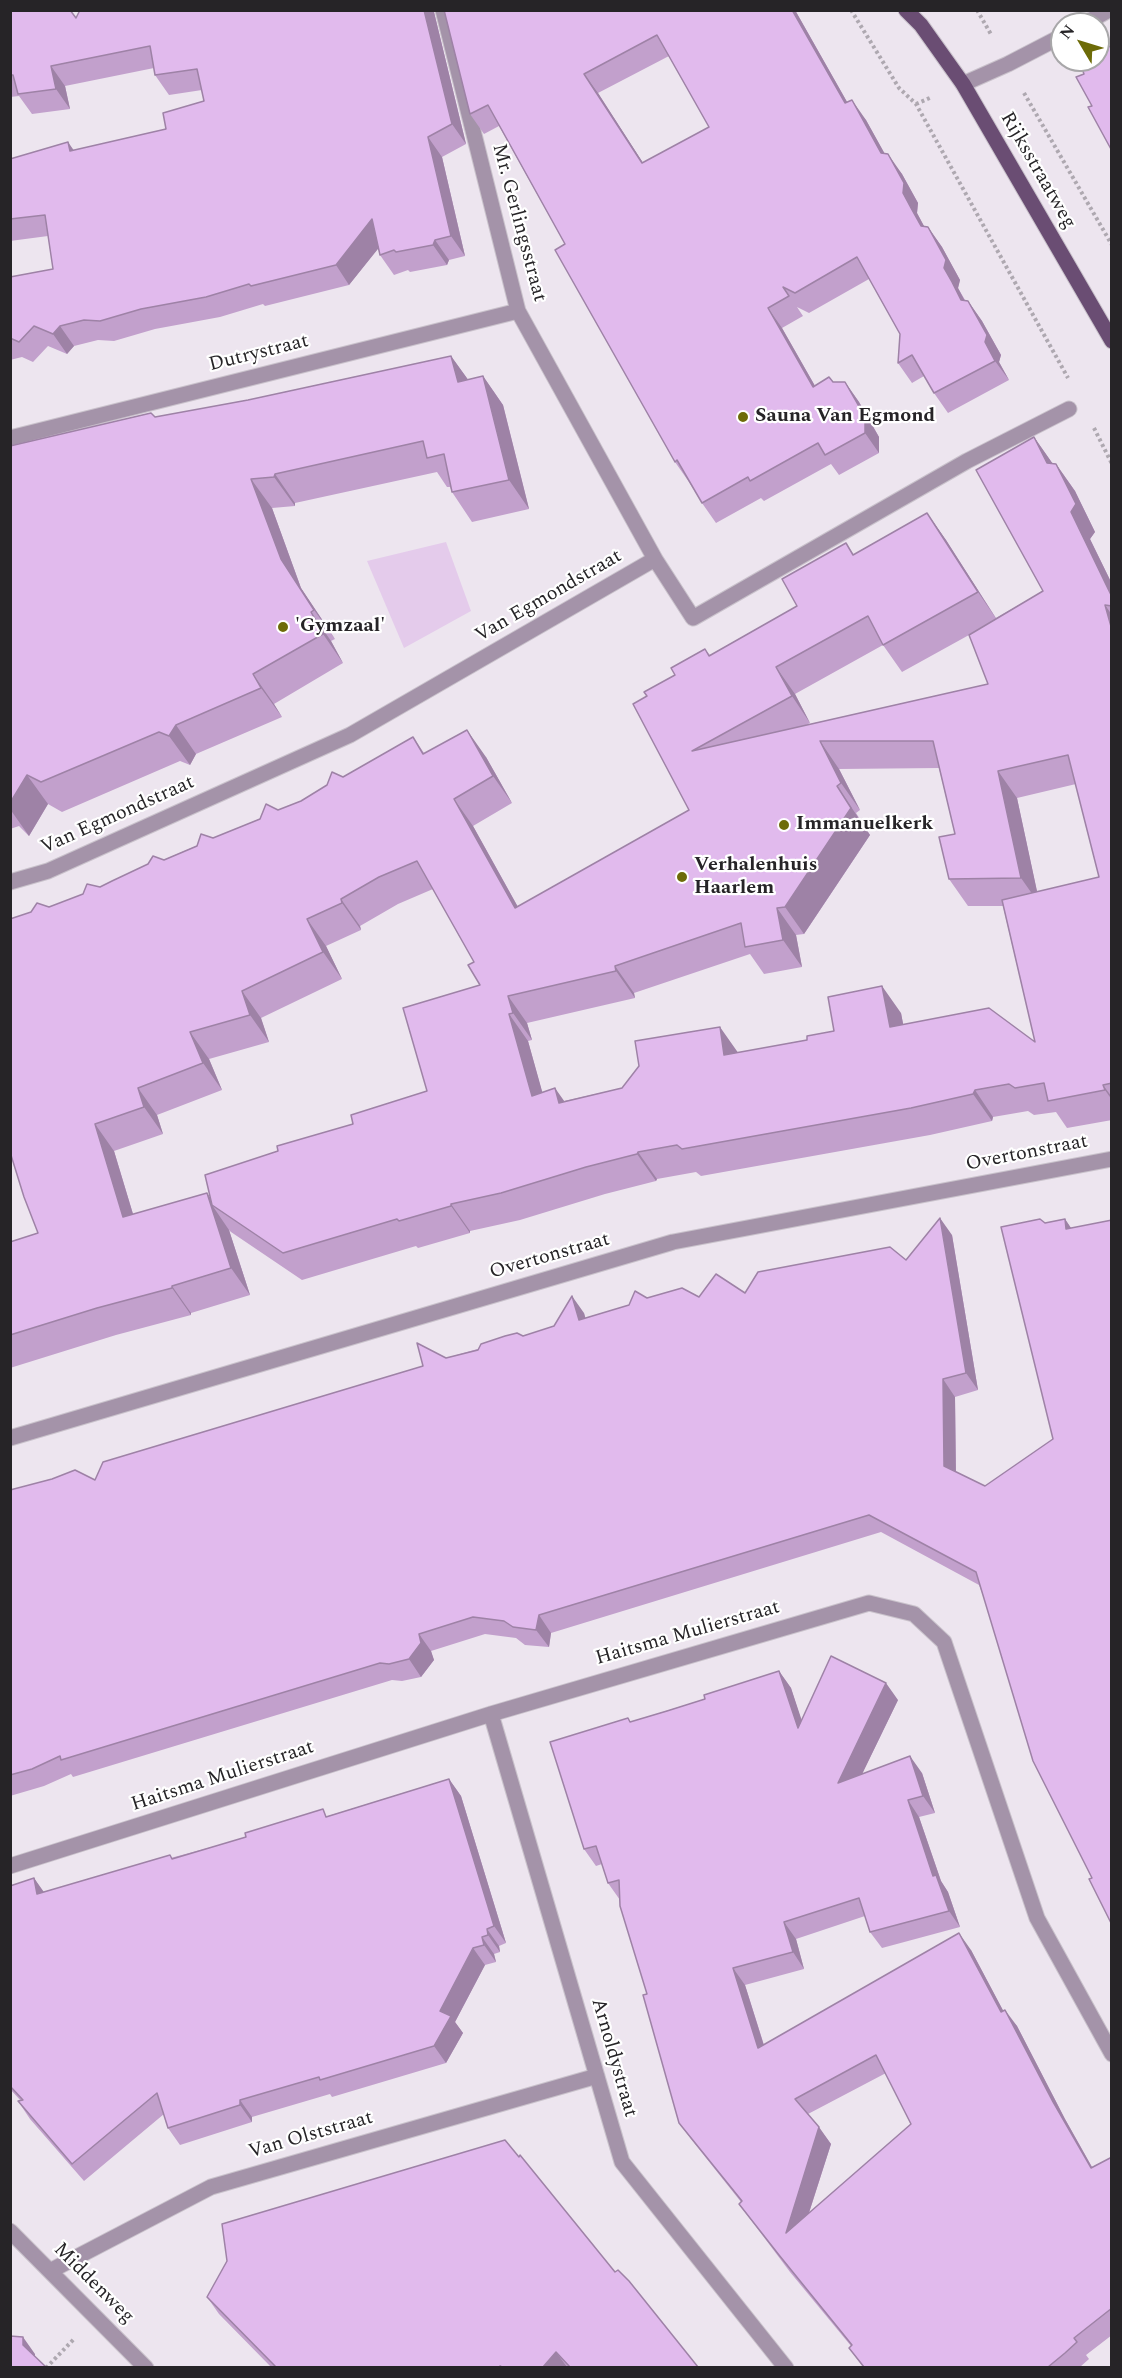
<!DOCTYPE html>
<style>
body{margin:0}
#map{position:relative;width:1122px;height:2378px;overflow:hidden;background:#ede5ef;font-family:Spectral,serif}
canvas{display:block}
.frame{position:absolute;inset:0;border:12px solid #262427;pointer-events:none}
.north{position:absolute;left:1050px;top:12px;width:60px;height:60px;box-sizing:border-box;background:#fff;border:2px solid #a8a7a9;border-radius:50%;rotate:308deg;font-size:16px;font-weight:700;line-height:24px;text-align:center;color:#262427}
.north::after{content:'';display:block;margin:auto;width:21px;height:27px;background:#6d6b08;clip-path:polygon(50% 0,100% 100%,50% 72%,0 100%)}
</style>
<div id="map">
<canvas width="1122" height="2378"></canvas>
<div class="frame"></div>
<div class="north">N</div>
</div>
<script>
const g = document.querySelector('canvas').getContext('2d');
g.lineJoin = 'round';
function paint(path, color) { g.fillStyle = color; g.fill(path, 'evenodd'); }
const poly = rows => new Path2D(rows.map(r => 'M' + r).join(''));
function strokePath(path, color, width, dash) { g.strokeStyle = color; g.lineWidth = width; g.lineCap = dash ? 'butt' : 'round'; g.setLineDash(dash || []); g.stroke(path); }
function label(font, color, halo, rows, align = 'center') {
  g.font = font + ' Spectral,serif'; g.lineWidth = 4.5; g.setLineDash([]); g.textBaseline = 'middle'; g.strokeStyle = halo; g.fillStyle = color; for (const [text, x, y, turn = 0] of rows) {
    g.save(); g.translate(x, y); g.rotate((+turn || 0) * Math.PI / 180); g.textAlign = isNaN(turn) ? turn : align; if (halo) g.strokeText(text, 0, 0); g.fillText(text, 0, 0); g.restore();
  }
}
paint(poly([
 [446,542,471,611,404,648,367,561]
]), '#e4cbeb');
const minor = poly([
 [443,10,518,311,655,559],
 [1084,24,1109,10],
 [963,84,1008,64,1062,36],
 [10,438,518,311],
 [10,882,48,871,350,735,655,559,693,618,967,461,1069,409],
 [10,1438,673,1242,1112,1159],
 [491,1714,622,2162,786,2368],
 [10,1866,491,1714,869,1603,914,1614,944,1642,1037,1918,1112,2054],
 [10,2231,146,2368],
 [50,2271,211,2187,597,2076]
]);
const major = poly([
 [906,10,921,25,963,84,1112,341]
]);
strokePath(minor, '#c9c2cb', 17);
strokePath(major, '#c9c2cb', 17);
strokePath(poly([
 [851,10,899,88,916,104,1068,378],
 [977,10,992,36],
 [1024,93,1112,245],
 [916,104,932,97],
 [1094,428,1112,464],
 [46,2368,74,2339]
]), '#aea8b0', 4, [3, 3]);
strokePath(minor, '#a493a9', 15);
strokePath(major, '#6a4d73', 15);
paint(poly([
 [10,10,76,18,434,12,466,144,442,157,465,256,449,260,447,265,410,272,408,270,394,275,380,255,378,248,349,285,265,306,263,304,220,317,155,329,114,341,98,340,74,346,67,354,48,346,33,362,22,357,10,360,10,277,53,269,48,236,10,241,10,159,74,150,166,129,204,101,202,90,169,95,155,75,154,68,65,86,70,109,32,114,19,96,10,97],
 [444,10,795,10,847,102,866,120,884,153,902,174,918,203,917,213,924,226,928,227,942,247,960,280,958,288,965,300,968,301,982,321,1001,355,999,362,1009,380,948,413,934,393,924,376,912,383,898,363,900,334,869,279,809,313,797,307,803,316,782,328,815,386,833,382,845,382,859,402,879,437,879,453,839,475,831,464,764,501,761,498,716,523,702,503,689,482,675,462,565,244,499,126,484,134,470,114],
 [669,56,709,127,643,163,598,93],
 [451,356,468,380,483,376,503,405,529,509,472,522,452,492,450,487,447,487,437,472,295,503,295,506,272,508,301,588,335,639,331,641,343,663,274,704,282,717,196,754,190,765,180,761,62,812,48,804,29,836,19,826,10,829,10,446,248,400],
 [1034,437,1052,463,1056,464,1075,491,1095,532,1090,539,1112,584,1112,1120,1067,1128,1056,1112,1034,1115,1028,1111,993,1117,992,1121,930,1135,701,1176,696,1172,657,1179,656,1181,605,1194,520,1220,470,1231,470,1233,418,1248,416,1246,302,1280,231,1232,229,1230,250,1295,191,1313,191,1315,116,1335,10,1368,10,1242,38,1233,49,907,65,902,301,801,413,737,424,753,486,757,512,803,473,826,518,907,689,810,647,696,675,675,705,649,710,655,797,606,846,543,854,555,927,513,946,540,996,618,1043,591],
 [969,635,988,684,806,725,810,723,795,694,883,645,902,672],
 [939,768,955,834,949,879,968,906,1003,906,1035,1042,903,1024,901,1013,834,1031,807,1040,738,1053,622,1088,564,1101,542,1092,528,1041,532,1040,527,1023,635,998,634,993,750,954,764,974,802,967,796,935,804,934,870,835,856,813,860,810,839,769],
 [1076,784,1099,877,1037,892,1017,798],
 [433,889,474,962,480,985,427,1091,353,1124,278,1151,210,1197,133,1214,114,1151,163,1134,157,1115,222,1090,209,1059,269,1042,261,1018,342,979,326,946,361,930,360,926,398,904],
 [1065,1219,1071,1228,1092,1878,979,1585,881,1532,551,1633,549,1647,525,1645,516,1638,485,1634,431,1651,434,1660,421,1677,402,1681,392,1680,73,1777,71,1774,44,1786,10,1796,10,1490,95,1480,446,1358,523,1336,554,1326,584,1313,585,1318,629,1305,647,1298,699,1297,745,1293,906,1260,952,1235,978,1390,955,1397,956,1472,985,1486,1053,1439,1045,1223],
 [779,1671,791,1688,801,1720,898,1700,862,1774,922,1773,935,1813,919,1817,941,1881,948,1892,960,1927,882,1948,870,1932,865,1916,796,1939,804,1969,745,1985,764,2045,971,1950,1003,2011,1017,2026,1065,2119,1092,2167,1112,2157,1112,2335,1086,2355,1089,2359,1080,2367,863,2367,849,2348,851,2346,790,2272,739,2204,741,2202,691,2139,679,2123,647,1994,620,1900,608,1883,602,1864,596,1866,584,1849,628,1718,630,1722,705,1699],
 [886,2073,911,2124,809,2213,831,2144,808,2114],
 [449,1779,461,1796,506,1943,499,1946,500,1952,494,1954,496,1962,485,1965,455,2022,463,2033,446,2063,332,2097,330,2094,252,2117,252,2122,180,2145,168,2128,164,2114,84,2181,30,2119,18,2101,21,2101,10,2089,11,1886,34,1878,43,1892,328,1816],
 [519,2157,615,2272,698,2367,271,2367,219,2314,207,2297]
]), '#c2a0cc');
paint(poly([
 [424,10,434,10,434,12,466,144,452,124],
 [792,10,795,10,859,123,845,103],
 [51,66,65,86,70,109,56,89],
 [584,74,598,93,656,183,642,163],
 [852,100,866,120,895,172,881,153],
 [428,137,442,157,465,256,451,236],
 [68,142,82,162,70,151],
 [888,154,902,174,918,203,917,213,925,228,921,226,903,193],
 [372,219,386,239,349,285,336,265],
 [928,227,942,247,960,280,958,288,975,320,961,300,944,268],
 [435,240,449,260,447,265,433,245],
 [968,301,982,321,1001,355,999,362,1009,380,995,361,985,342],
 [768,308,782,328,827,407,813,387],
 [60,326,74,346,67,354,53,334],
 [451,356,472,385,458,382],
 [483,376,503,405,529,509,509,480],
 [845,382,859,402,879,437,879,453,865,433],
 [1034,437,1053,464,1047,463],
 [1056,464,1075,491,1095,532,1090,539,1112,584,1112,597,1071,512],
 [275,474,295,503,295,506,274,477],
 [251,479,272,508,301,588,335,639,314,610,281,559],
 [927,513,946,540,997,620,978,592],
 [1105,605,1112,615,1112,630],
 [311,612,331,641,343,663,323,634],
 [776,667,795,694,810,723,792,696],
 [253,674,274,704,282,717,261,688],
 [176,725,196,754,190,765,169,736],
 [467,730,486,757,512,803,493,776],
 [820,741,839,769,860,810,841,783],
 [998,771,1017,798,1040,905,1021,878],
 [27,775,48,804,29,836,10,809,10,803],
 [837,786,870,835,804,934,785,907],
 [454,799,473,826,534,936,515,908],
 [341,899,360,926,361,930,342,903],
 [777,908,796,935,802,967,783,940],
 [307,919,326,946,342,979,323,952],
 [615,966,634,993,635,998,616,971],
 [882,986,901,1013,909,1054,890,1027],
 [242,991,261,1018,269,1042,250,1015],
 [508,996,527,1023,532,1040,513,1013],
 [509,1014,528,1041,551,1123,532,1096],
 [720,1027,739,1054,724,1055],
 [190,1032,209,1059,222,1090,203,1063],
 [1103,1085,1112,1097,1112,1100,1105,1090],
 [138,1088,157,1115,163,1134,144,1107],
 [555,1088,574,1115,559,1103],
 [975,1090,993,1117,992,1121,973,1094],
 [95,1124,114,1151,142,1244,123,1217],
 [638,1152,657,1179,656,1181,637,1154],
 [207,1193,219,1210,212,1205,229,1230,250,1295,231,1268],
 [451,1204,470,1231,470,1233,451,1206],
 [940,1218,952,1235,978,1390,966,1373],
 [1065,1219,1077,1237,1066,1229],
 [172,1286,191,1313,191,1315,172,1288],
 [572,1296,584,1313,591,1337,579,1320],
 [943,1379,955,1397,956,1484,944,1466],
 [539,1615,551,1633,549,1647,536,1630],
 [419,1634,431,1651,434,1660,421,1677,409,1659],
 [779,1671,791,1688,810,1745,798,1728],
 [886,1683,898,1700,850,1799,838,1783],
 [910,1756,922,1773,935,1813,923,1796],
 [449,1779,461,1796,506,1943,494,1926],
 [908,1800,919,1817,941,1881,948,1892,960,1927,949,1911,933,1876],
 [34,1878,46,1895,37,1894],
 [784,1922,796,1939,804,1969,793,1952],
 [487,1929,499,1946,500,1952,488,1935],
 [959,1933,971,1950,1013,2029,1001,2012],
 [482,1937,494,1954,496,1962,484,1945],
 [473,1948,485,1965,455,2022,463,2033,446,2063,434,2046,440,2011],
 [733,1968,745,1985,770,2065,758,2048],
 [1005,2010,1017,2026,1065,2119,1102,2185,1091,2168,1053,2102],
 [240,2100,252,2117,252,2122,240,2105],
 [819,2127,831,2144,797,2250,786,2233],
 [23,2337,35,2354,35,2362,23,2345],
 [556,2352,567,2367,543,2367]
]), '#9e82a6');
const building = poly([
 [10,10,70,10,76,18,80,10,424,10,452,124,428,137,451,236,435,240,433,245,396,252,394,250,380,255,372,219,336,265,251,286,249,284,206,297,141,309,100,321,84,320,60,326,53,334,34,326,19,342,10,338,10,277,53,269,45,215,10,219,10,159,68,142,70,151,166,129,163,113,204,101,197,69,155,75,150,46,51,66,56,89,18,94,13,75,10,75,10,10],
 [444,10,792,10,845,103,852,100,881,153,888,154,904,183,903,193,911,208,921,226,928,227,946,260,944,268,952,282,961,300,968,301,987,335,985,342,995,361,934,393,912,355,898,363,900,334,857,257,795,293,783,287,789,296,768,308,813,387,829,377,833,382,845,382,865,417,865,433,825,455,818,443,750,481,748,477,702,503,677,460,675,462,555,250,565,244,488,105,470,114,444,10],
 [657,35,709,127,642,163,584,74,657,35],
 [1112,45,1112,151,1088,107,1092,106,1076,77,1084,74,1080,63,1085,60,1098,60,1098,53,1112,45],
 [451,356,458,382,483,376,509,480,452,492,444,454,427,458,423,441,275,474,274,477,251,479,281,559,314,610,311,612,323,634,253,674,261,688,176,725,169,736,159,732,41,782,27,775,10,803,10,446,151,413,155,417,248,400,451,356],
 [1034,437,1047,463,1056,464,1076,504,1071,512,1112,597,1112,606,1105,605,1112,630,1112,1083,1103,1085,1105,1090,1048,1101,1044,1083,1015,1088,1009,1084,975,1090,973,1094,911,1108,682,1149,677,1145,638,1152,637,1154,586,1167,501,1193,451,1204,451,1206,399,1221,397,1219,283,1253,212,1205,205,1175,278,1151,277,1146,353,1124,351,1115,427,1091,403,1008,480,985,468,965,474,962,417,861,379,877,341,899,342,903,307,919,323,952,242,991,250,1015,190,1032,203,1063,138,1088,144,1107,95,1124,123,1217,207,1193,231,1268,172,1286,172,1288,97,1308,10,1335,10,1242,38,1233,24,1197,10,1152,10,919,31,912,37,903,49,907,83,894,87,884,100,887,112,881,148,864,153,856,164,860,197,846,201,834,213,838,260,819,266,804,278,810,301,801,327,785,332,772,343,777,413,737,423,754,467,730,493,776,454,799,515,908,689,810,633,704,647,696,644,692,675,675,671,668,705,649,709,656,797,606,782,579,846,543,853,555,927,513,978,592,883,645,868,616,776,667,792,696,692,751,988,684,969,635,1043,591,976,470,1034,437],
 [820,741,933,741,955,834,939,837,949,879,1021,878,998,771,1068,755,1099,877,1002,900,1035,1042,989,1008,890,1027,882,986,828,997,834,1031,807,1036,807,1040,724,1055,720,1027,635,1041,639,1066,622,1088,559,1103,555,1088,532,1096,509,1014,513,1013,508,996,616,971,615,966,741,923,745,947,783,940,777,908,785,907,851,808,837,786,841,783,820,741],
 [940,1218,966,1373,943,1379,944,1466,985,1486,1053,1439,1001,1227,1040,1219,1045,1223,1065,1219,1066,1229,1112,1220,1112,1925,1089,1879,1092,1878,1033,1761,976,1572,869,1515,539,1615,536,1630,513,1627,504,1621,473,1617,419,1634,421,1643,409,1659,389,1664,380,1663,61,1760,60,1756,32,1769,10,1775,10,1490,52,1479,75,1470,95,1480,103,1462,423,1366,417,1343,446,1358,478,1350,481,1344,505,1336,517,1333,523,1336,554,1326,572,1296,579,1320,629,1305,635,1291,647,1298,682,1288,699,1297,716,1274,745,1293,758,1272,890,1247,906,1260,940,1218],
 [831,1656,886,1683,838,1783,910,1756,923,1796,908,1800,933,1876,936,1875,949,1911,870,1932,859,1898,784,1922,793,1952,733,1968,758,2048,959,1933,1001,2012,1005,2010,1053,2102,1091,2168,1112,2157,1112,2308,1074,2338,1077,2342,1065,2353,1048,2367,864,2367,849,2348,852,2345,779,2255,739,2204,742,2201,679,2123,643,1995,647,1994,620,1906,619,1880,608,1883,596,1846,584,1849,550,1742,628,1718,630,1722,667,1711,705,1699,704,1695,779,1671,798,1728,831,1656],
 [876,2055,911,2124,786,2233,819,2127,795,2099,876,2055],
 [449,1779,494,1926,487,1929,488,1935,482,1937,484,1945,473,1948,440,2011,451,2016,434,2046,320,2080,319,2077,240,2100,240,2105,168,2128,157,2093,72,2164,18,2101,23,2100,10,2086,10,1886,34,1878,37,1894,170,1855,172,1859,246,1837,245,1833,323,1809,326,1817,449,1779],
 [505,2140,519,2157,520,2155,615,2272,618,2270,629,2281,698,2367,570,2367,556,2352,543,2367,502,2367,500,2366,499,2367,276,2367,207,2297,227,2261,222,2224,505,2140],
 [10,2336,23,2337,23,2345,46,2367,10,2367,10,2336]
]);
paint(building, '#e1baed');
strokePath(building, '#9e82a6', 1.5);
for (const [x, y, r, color] of [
 [743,417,6,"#6d6b08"],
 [283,627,6,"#6d6b08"],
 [784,825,6,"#6d6b08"],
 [682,877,6,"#6d6b08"]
]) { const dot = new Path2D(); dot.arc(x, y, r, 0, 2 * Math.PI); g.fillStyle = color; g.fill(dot); strokePath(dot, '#fff', 2); }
label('20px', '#262427', '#fff', [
 ["Rijksstraatweg",1037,171,60],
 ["Mr. Gerlingsstraat",518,223,75],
 ["Dutrystraat",259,354,-14],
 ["Van Egmondstraat",549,597,-30],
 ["Van Egmondstraat",118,816,-24],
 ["Overtonstraat",1027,1154,-11],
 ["Overtonstraat",550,1257,-16],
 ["Haitsma Mulierstraat",688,1634,-16],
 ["Haitsma Mulierstraat",223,1777,-18],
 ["Arnoldystraat",613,2058,74],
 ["Van Olststraat",311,2136,-16],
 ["Middenweg",93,2284,45]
]);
label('bold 20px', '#262427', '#fff', [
 ["Sauna Van Egmond",755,417],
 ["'Gymzaal'",295,627],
 ["Immanuelkerk",796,825],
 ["Verhalenhuis",694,866],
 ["Haarlem",694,889]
], 'left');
</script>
